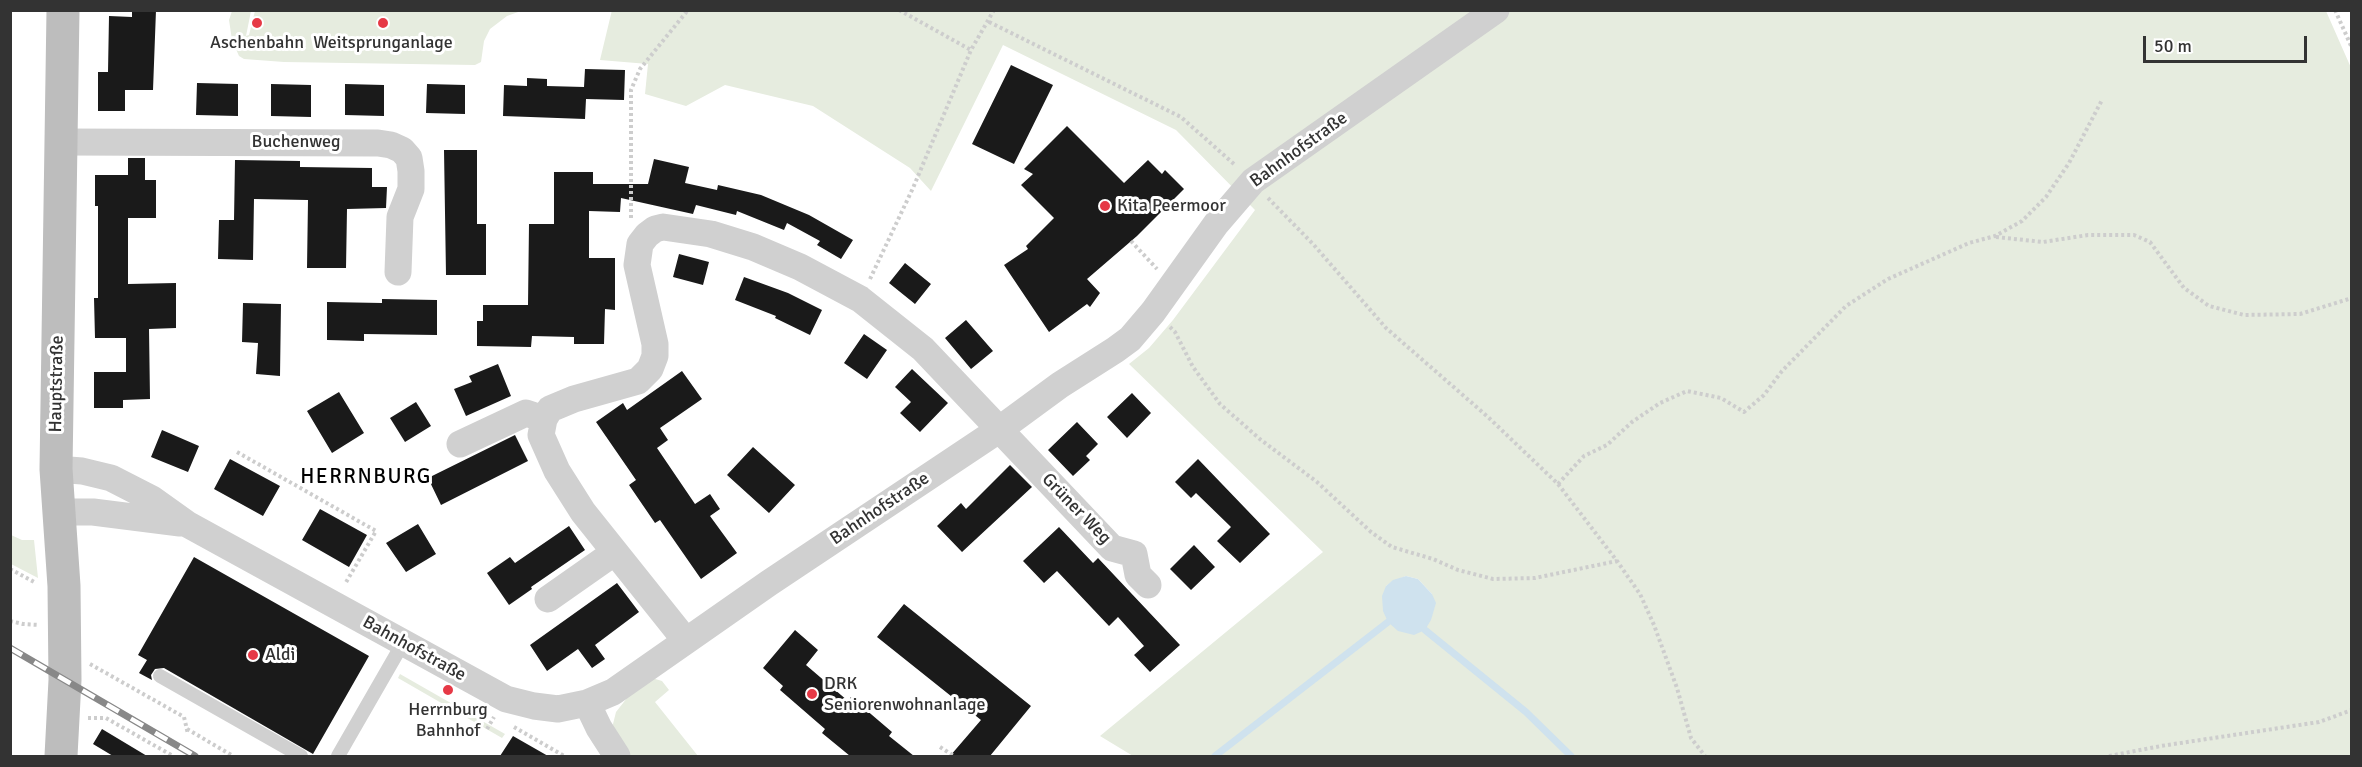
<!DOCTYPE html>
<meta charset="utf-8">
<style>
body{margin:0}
#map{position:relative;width:2362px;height:767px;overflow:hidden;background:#fff;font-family:Signika,sans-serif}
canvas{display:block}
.frame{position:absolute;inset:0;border:12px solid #333;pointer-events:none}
.scale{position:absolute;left:2143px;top:36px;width:164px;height:27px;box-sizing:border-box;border:3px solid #333;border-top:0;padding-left:8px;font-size:18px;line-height:21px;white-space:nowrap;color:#333;-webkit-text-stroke:4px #fff;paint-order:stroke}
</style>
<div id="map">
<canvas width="2362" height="767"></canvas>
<div class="frame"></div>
<div class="scale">50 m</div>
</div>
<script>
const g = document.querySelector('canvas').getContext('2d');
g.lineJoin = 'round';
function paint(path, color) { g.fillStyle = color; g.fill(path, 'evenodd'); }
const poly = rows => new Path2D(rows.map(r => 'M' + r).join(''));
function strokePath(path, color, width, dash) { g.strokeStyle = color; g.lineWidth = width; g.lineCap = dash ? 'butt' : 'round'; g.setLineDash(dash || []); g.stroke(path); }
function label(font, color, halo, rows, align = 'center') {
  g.font = font + ' Signika,sans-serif'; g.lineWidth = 6; g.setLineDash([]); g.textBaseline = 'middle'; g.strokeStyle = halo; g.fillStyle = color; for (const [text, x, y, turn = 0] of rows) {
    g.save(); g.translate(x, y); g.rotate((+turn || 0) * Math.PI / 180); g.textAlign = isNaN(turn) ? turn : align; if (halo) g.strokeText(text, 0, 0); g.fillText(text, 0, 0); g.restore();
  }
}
paint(poly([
 [612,10,2326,11,2352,70,2351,756,1133,756,1100,736,1323,552,1129,364,1149,348,1173,320,1255,210,1176,130,1003,45,931,191,910,168,813,106,725,85,686,106,645,94,648,64,600,60],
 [1406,576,1418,579,1432,594,1386,586,1393,581],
 [232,11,251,11,246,36,249,35,255,11,521,11,507,16,490,29,484,41,481,62,475,65,284,62,244,59,239,56,232,40,229,20],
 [11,535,22,540,34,540,38,578,11,564],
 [400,674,505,734,502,738,398,678],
 [652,678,662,681,669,690,655,702,698,756,627,756,614,737,613,724,616,712,627,698]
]), '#e6ecdf');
paint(poly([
 [1406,576,1418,579,1432,594,1436,603,1431,620,1425,630,1414,635,1398,631,1388,622,1383,611,1382,596,1386,586,1393,580]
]), '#cfe2ee');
strokePath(poly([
 [1425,630,1526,712,1571,756],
 [1215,756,1388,622]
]), '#cfe2ee', 7);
paint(poly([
 [132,10,156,10,153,90,125,90,125,111,98,111,98,72,108,72,109,16,132,17],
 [1011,65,1053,85,1014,164,972,144],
 [585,69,625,70,624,100,586,99,585,119,503,116,504,85,527,86,527,78,547,79,547,86,584,87],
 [197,83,238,84,238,116,196,115],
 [271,84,311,85,311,117,271,116],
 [345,84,384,85,384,116,345,115],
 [427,84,465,85,465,114,426,113],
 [1067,126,1124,183,1148,160,1162,174,1165,170,1184,189,1137,236,1087,279,1100,293,1090,307,1087,304,1049,332,1004,265,1028,249,1026,246,1054,218,1021,185,1033,174,1024,169],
 [444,150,477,150,477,224,486,224,486,275,446,275],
 [128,158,145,158,145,180,156,180,156,218,128,218,128,284,176,283,176,328,149,329,150,399,123,400,123,408,94,408,94,372,126,372,126,338,95,338,94,298,98,298,98,206,95,206,95,175,128,175],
 [654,159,689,167,685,183,717,190,718,185,761,195,809,215,853,240,841,259,817,245,820,241,787,223,784,230,737,211,736,215,696,205,693,214,621,198,620,212,589,211,589,258,615,258,615,310,605,309,604,344,574,344,574,337,532,336,531,347,477,346,477,321,483,321,483,305,528,305,529,224,554,224,554,172,593,172,593,184,648,184],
 [235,160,300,161,300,167,372,168,372,187,387,187,386,208,347,209,346,268,307,268,308,200,254,199,253,260,218,259,219,220,234,220],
 [679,254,709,262,703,285,673,277],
 [905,263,931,284,915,304,889,283],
 [744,277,788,293,822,310,810,335,775,318,776,316,735,300],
 [382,299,437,300,437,335,364,334,364,341,327,340,327,302,382,303],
 [243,303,281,304,280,376,256,374,258,343,242,342],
 [966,320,993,351,971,369,945,338],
 [864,334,887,350,867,379,844,363],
 [498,364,511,396,466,416,454,389,472,382,469,376],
 [912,369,948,403,920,432,900,413,911,402,895,387],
 [682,371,702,399,660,428,668,440,657,448,695,504,710,494,720,509,710,516,737,553,701,579,660,520,655,523,629,485,636,480,596,422,623,403,627,410],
 [339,392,364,433,332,453,307,411],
 [1132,393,1151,413,1127,438,1107,417],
 [416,402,431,426,405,442,390,418],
 [1077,422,1098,444,1086,456,1090,460,1073,476,1048,450],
 [162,430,199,446,188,472,151,457],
 [515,435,528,461,441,505,428,478],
 [753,447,795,485,769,513,727,475],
 [230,459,280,486,263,516,214,489],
 [1198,459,1270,534,1240,563,1217,541,1231,527,1196,493,1191,498,1175,482],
 [1010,465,1032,487,962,552,937,526,961,503,966,509],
 [320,509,367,535,349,567,302,540],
 [418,524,436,554,406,572,386,543],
 [569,526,585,550,531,587,532,589,509,605,487,573,510,557,515,563],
 [1059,527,1093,563,1098,558,1180,645,1150,672,1134,655,1144,646,1118,617,1109,626,1057,571,1044,583,1023,561],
 [1194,545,1215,567,1191,590,1170,569],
 [194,557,369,656,313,754,164,668,155,669,151,675,152,680,139,673,147,660,138,655],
 [617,583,639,612,595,645,605,659,592,668,578,649,547,671,530,645],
 [904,604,1031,706,990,756,950,756,981,720,877,637],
 [795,630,818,650,806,665,848,701,851,697,892,732,889,736,914,756,850,756,822,733,825,729,780,690,783,686,763,668],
 [102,729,147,756,113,756,93,744],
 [513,736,548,756,500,756]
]), '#1a1a1a');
strokePath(poly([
 [899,10,971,50],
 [2335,10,2352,48],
 [989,22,1181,117,1235,165],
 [1268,198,1313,244,1386,328,1488,417,1558,484,1617,561,1640,594,1654,625,1677,688,1691,738,1705,756],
 [631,218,631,90,640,69,688,10],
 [1996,237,2043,242,2088,235,2134,235,2150,242,2184,288,2209,306,2244,315,2300,314,2352,298],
 [1131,241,1157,269],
 [870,279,913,188,971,50,994,10],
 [1170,327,1175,332,1193,367,1220,404,1261,440,1317,482,1371,532,1392,547,1433,559,1458,570,1493,579,1535,578,1617,561],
 [237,452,376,531,345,584],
 [1558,484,1584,456,1607,445,1632,422,1660,403,1687,391,1721,398,1744,412,1764,395,1782,371,1846,306,1888,279,1969,243,1995,236,2022,221,2046,197,2069,163,2102,100],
 [10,569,36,583],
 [10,621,23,624,39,625],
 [90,664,184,717,188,734],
 [88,718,106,718,173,756],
 [514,727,564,756],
 [187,729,233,756],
 [487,729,494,717],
 [940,747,954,756],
 [2109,756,2161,746,2319,722,2352,710]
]), '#cdcdcd', 4, [3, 3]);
strokePath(poly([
 [160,676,301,756],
 [338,756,403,643]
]), '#d0d0d0', 14);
strokePath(poly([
 [61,142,378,143,391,145,402,150,409,158,411,171,411,189,400,217,398,272],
 [460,444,526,413,544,419],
 [56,469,82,471,111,478,152,499,187,524,506,699,534,706,558,709,587,703,613,692,769,583,1000,429,1060,385,1115,350,1130,339,1153,312,1216,224,1253,181,1496,10],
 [59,512,93,512,180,523],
 [548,599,615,552],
 [686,641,583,512,557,471,541,435,544,419,550,409,574,399,638,381,650,369,655,356,655,344,637,265,640,244,647,235,655,229,663,227,711,234,753,247,800,267,860,299,923,349,1112,548,1134,554,1138,575,1148,585],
 [587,703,599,728,617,756]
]), '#d0d0d0', 27);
strokePath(poly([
 [61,756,65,680,64,586,56,469,63,10]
]), '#bdbdbd', 33);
const rail = poly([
 [10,648,195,756]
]);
strokePath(rail, '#888', 7);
strokePath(rail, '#fff', 4.5, [14]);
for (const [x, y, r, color] of [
 [257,23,6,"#e63946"],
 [383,23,6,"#e63946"],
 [1105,206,6,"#e63946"],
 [253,655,6,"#e63946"],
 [448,690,6,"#e63946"],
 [812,694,6,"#e63946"]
]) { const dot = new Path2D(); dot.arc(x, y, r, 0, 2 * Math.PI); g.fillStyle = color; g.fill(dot); strokePath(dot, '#fff', 2); }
label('18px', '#333', '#fff', [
 ["Aschenbahn",257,43],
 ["Weitsprunganlage",383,43],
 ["Kita Peermoor",1117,206,"left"],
 ["Aldi",265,655,"left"],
 ["DRK",824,684,"left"],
 ["Seniorenwohnanlage",824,705,"left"],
 ["Herrnburg",448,710],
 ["Bahnhof",448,731]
]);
label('18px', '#333', '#fff', [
 ["Buchenweg",296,142],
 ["Bahnhofstraße",1299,150,-36],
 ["Hauptstraße",57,384,-89],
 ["Bahnhofstraße",880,509,-34],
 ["Grüner Weg",1076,509,46],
 ["Bahnhofstraße",414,649,29]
]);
g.letterSpacing = '1.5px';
label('21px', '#000', '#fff', [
 ["HERRNBURG",366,477]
]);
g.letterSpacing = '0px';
</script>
